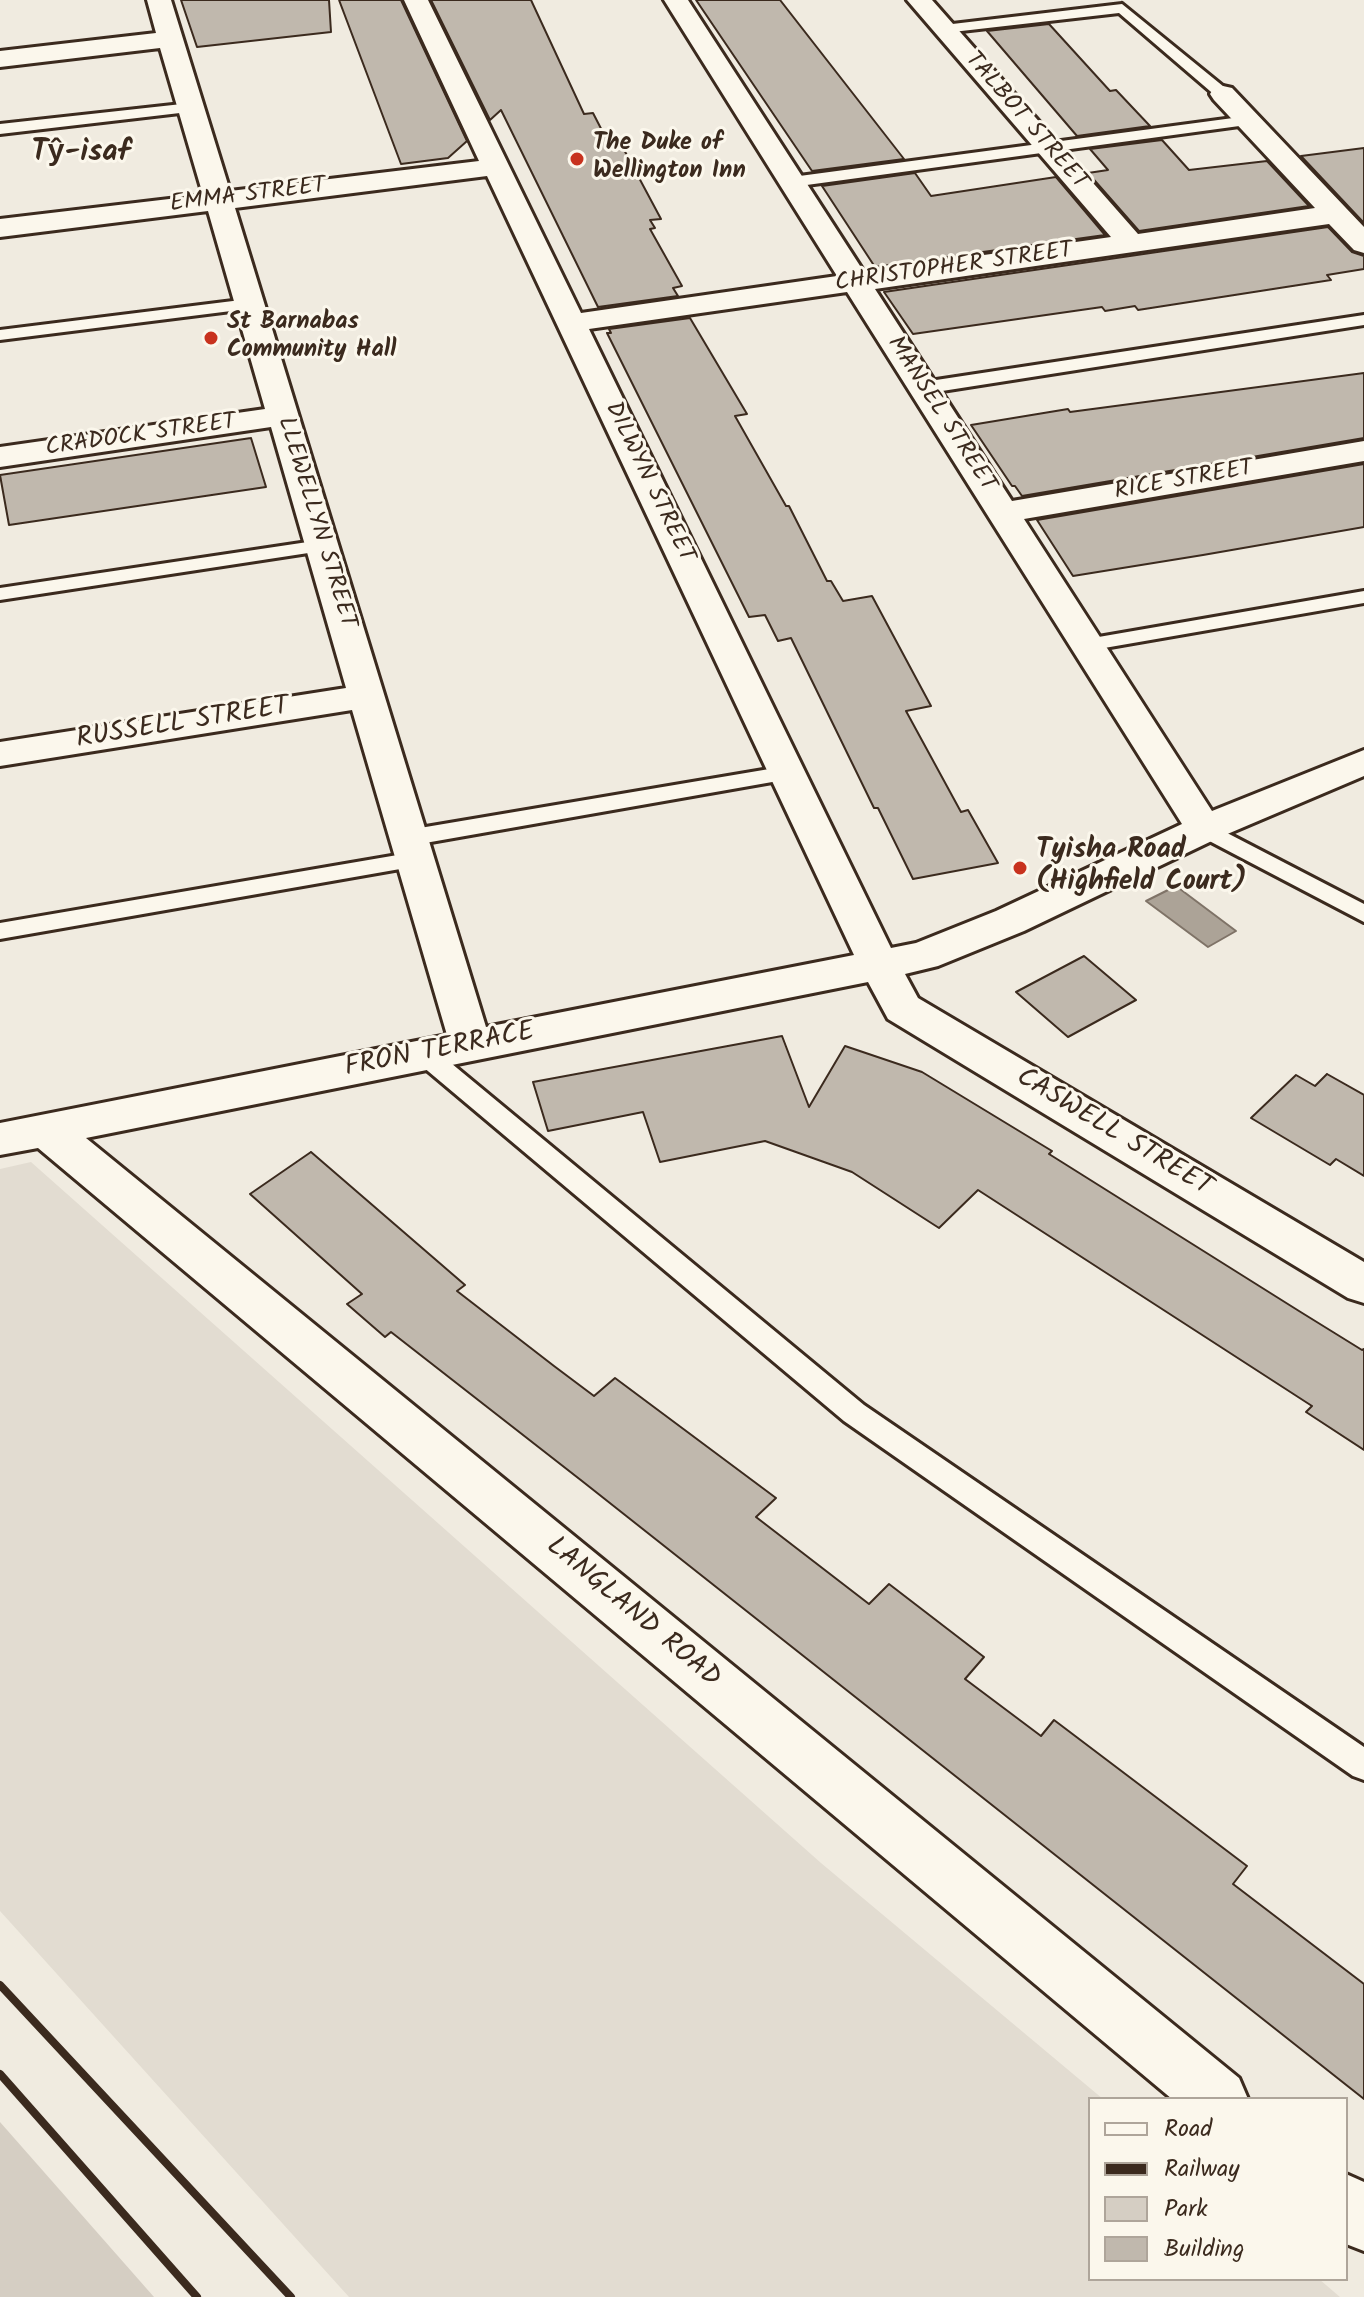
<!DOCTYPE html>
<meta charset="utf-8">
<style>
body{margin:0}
#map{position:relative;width:1364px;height:2297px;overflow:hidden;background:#f0ebe0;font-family:Kalam,sans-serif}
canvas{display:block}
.legend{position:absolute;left:1088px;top:2097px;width:260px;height:184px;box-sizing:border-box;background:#fbf7ec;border:2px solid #aea59a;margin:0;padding:10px 14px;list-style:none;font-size:24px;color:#3b2a1e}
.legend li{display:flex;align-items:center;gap:16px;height:40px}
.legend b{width:40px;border:2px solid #aea59a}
</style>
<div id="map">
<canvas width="1364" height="2297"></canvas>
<ul class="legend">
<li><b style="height:10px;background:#fbf7ec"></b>Road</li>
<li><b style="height:10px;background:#3b2a1e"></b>Railway</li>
<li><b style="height:22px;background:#d5cec3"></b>Park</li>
<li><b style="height:22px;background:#c0b8ad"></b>Building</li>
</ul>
</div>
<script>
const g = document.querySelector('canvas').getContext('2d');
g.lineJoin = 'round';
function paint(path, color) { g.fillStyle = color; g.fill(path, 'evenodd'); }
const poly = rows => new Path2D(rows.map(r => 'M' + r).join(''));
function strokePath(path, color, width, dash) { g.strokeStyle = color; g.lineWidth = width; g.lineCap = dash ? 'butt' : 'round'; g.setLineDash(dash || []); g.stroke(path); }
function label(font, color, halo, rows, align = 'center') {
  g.font = font + ' Kalam,sans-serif'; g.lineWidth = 6; g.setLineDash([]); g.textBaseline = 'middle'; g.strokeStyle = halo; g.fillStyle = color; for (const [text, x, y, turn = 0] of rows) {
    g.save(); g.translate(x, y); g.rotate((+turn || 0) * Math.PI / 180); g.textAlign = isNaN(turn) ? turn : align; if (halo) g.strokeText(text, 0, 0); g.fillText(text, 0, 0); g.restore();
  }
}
paint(poly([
 [31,1162,821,1863,1103,2099,1090,2099,1090,2279,1319,2279,1340,2297,349,2297,0,1911,0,1169]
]), '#e2dcd1');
paint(poly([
 [0,2122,154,2297,0,2297]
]), '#d5cec3');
const water = poly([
 [1176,886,1236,931,1208,947,1146,901,1176,886]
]);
paint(water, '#aca397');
strokePath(water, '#7f7367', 2);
const building = poly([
 [181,0,329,0,331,32,197,47,181,0],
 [339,0,401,0,467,141,448,158,401,164,339,0],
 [431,0,531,0,584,114,593,113,611,148,622,146,661,219,650,220,655,228,650,229,682,286,673,288,678,296,598,307,501,110,490,120,431,0],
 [696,0,780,0,904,159,812,171,696,0],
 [1049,24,1110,91,1116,90,1150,126,1077,136,987,31,1049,24],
 [1162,140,1189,170,1267,161,1309,206,1139,231,1088,173,1108,170,1090,149,1162,140],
 [1364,148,1364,223,1301,156,1364,148],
 [915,173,931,196,1056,177,1105,235,875,267,822,186,915,173],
 [1328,227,1352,252,1364,256,1364,269,1327,275,1331,280,1138,310,1135,306,1105,311,1102,307,913,334,884,292,1328,227],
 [690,318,747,414,735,416,786,506,789,506,827,581,831,581,843,601,872,596,931,706,906,711,961,812,968,810,998,863,913,879,878,808,874,808,791,638,778,641,765,615,749,617,607,333,611,333,609,329,690,318],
 [1364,373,1364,438,1022,496,1015,486,1012,486,971,425,1068,409,1070,412,1364,373],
 [251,438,266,487,9,525,0,475,251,438],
 [1364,464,1364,527,1203,555,1073,576,1037,520,1364,464],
 [1084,956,1136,1000,1068,1037,1016,992,1084,956],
 [782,1036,809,1107,845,1046,922,1072,1052,1151,1049,1154,1299,1311,1362,1350,1364,1349,1364,1450,1306,1412,1312,1406,978,1190,939,1228,852,1172,765,1141,660,1162,643,1112,548,1131,533,1082,782,1036],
 [1327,1074,1364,1095,1364,1176,1336,1159,1330,1165,1251,1118,1296,1075,1315,1086,1327,1074],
 [311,1152,465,1285,457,1291,554,1366,594,1396,615,1378,776,1498,756,1517,869,1604,889,1584,984,1657,965,1679,1041,1736,1054,1720,1247,1866,1233,1884,1364,1984,1364,2099,582,1481,391,1332,385,1337,347,1304,362,1294,250,1194,311,1152]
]);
paint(building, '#c0b8ad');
strokePath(building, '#3b2a1e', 2);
const service = poly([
 [1122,4,1229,91,1229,97,1217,97,1119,13,944,33,937,29,944,25,1122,4],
 [191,103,197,105,197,111,0,134,0,124,191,103],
 [1248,116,1256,121,1254,124,792,187,784,182,792,177,1248,116],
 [249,299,255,300,258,304,255,308,0,340,0,330,249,299],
 [1364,315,1364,325,923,394,914,388,923,382,1364,315],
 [321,540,328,542,331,546,328,550,0,600,0,588,321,540],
 [1364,591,1364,603,1087,651,1076,645,1087,639,1364,591],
 [787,766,795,768,798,773,795,778,408,846,400,843,397,838,400,833,408,830,787,766],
 [1204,821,1364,904,1364,922,1196,834,1193,829,1196,824,1204,821],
 [415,852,423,855,427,860,423,865,0,939,0,923,415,852],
 [425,1046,434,1049,864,1405,1364,1747,1364,1780,1353,1776,844,1421,416,1061,412,1055,416,1049,425,1046]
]);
const minor = poly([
 [147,0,171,0,230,191,479,161,404,0,428,0,581,313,837,276,664,0,688,0,864,272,1111,237,907,0,932,0,1138,234,1315,208,1214,100,1210,94,1214,88,1223,86,1232,88,1364,227,1364,253,1354,250,1329,224,875,289,1012,501,1364,441,1364,461,1024,519,1212,811,1364,750,1364,776,1218,838,1024,931,938,966,905,974,918,998,1364,1262,1364,1303,1348,1298,888,1019,868,982,86,1138,1239,2078,1248,2099,1172,2099,38,1148,0,1155,0,1123,447,1035,352,710,0,766,0,742,346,688,271,427,0,467,0,447,265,409,208,211,0,237,0,219,203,195,160,48,0,67,0,51,156,33,147,0],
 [487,176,854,955,486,1027,235,208,487,176],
 [847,292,1182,824,996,911,916,943,891,948,589,329,847,292],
 [1346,2174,1364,2182,1364,2251,1346,2244,1346,2174]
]);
strokePath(service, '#3b2a1e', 6);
strokePath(minor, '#3b2a1e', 6);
paint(service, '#fbf7ec');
paint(minor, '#fbf7ec');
strokePath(poly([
 [0,1985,291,2297],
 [0,2074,197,2297]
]), '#3b2a1e', 8);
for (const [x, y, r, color] of [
 [577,159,8,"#c8321e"],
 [211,338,8,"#c8321e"],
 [1020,868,8,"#c8321e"]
]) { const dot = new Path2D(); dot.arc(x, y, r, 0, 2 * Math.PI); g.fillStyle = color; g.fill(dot); strokePath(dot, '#fbf7ec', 3); }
label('24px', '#3b2a1e', '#fbf7ec', [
 ["TALBOT STREET",1025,122,49],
 ["EMMA STREET",248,197,-7],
 ["CHRISTOPHER STREET",954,269,-8],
 ["MANSEL STREET",940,415,57],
 ["CRADOCK STREET",141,437,-8],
 ["RICE STREET",1184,482,-10],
 ["DILWYN STREET",648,483,64],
 ["LLEWELLYN STREET",315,523,73]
]);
label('bold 24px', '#3b2a1e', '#fbf7ec', [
 ["The Duke of",593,145],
 ["Wellington Inn",593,173],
 ["St Barnabas",227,324],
 ["Community Hall",227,352]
], 'left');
label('28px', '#3b2a1e', '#fbf7ec', [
 ["RUSSELL STREET",183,725,-9],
 ["FRON TERRACE",440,1052,-11],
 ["CASWELL STREET",1113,1134,31],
 ["LANGLAND ROAD",632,1614,40]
]);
label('bold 28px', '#3b2a1e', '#fbf7ec', [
 ["Tyisha Road",1036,852],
 ["(Highfield Court)",1036,884]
], 'left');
label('bold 30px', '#3b2a1e', '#fbf7ec', [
 ["Tŷ-isaf",81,155]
]);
</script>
